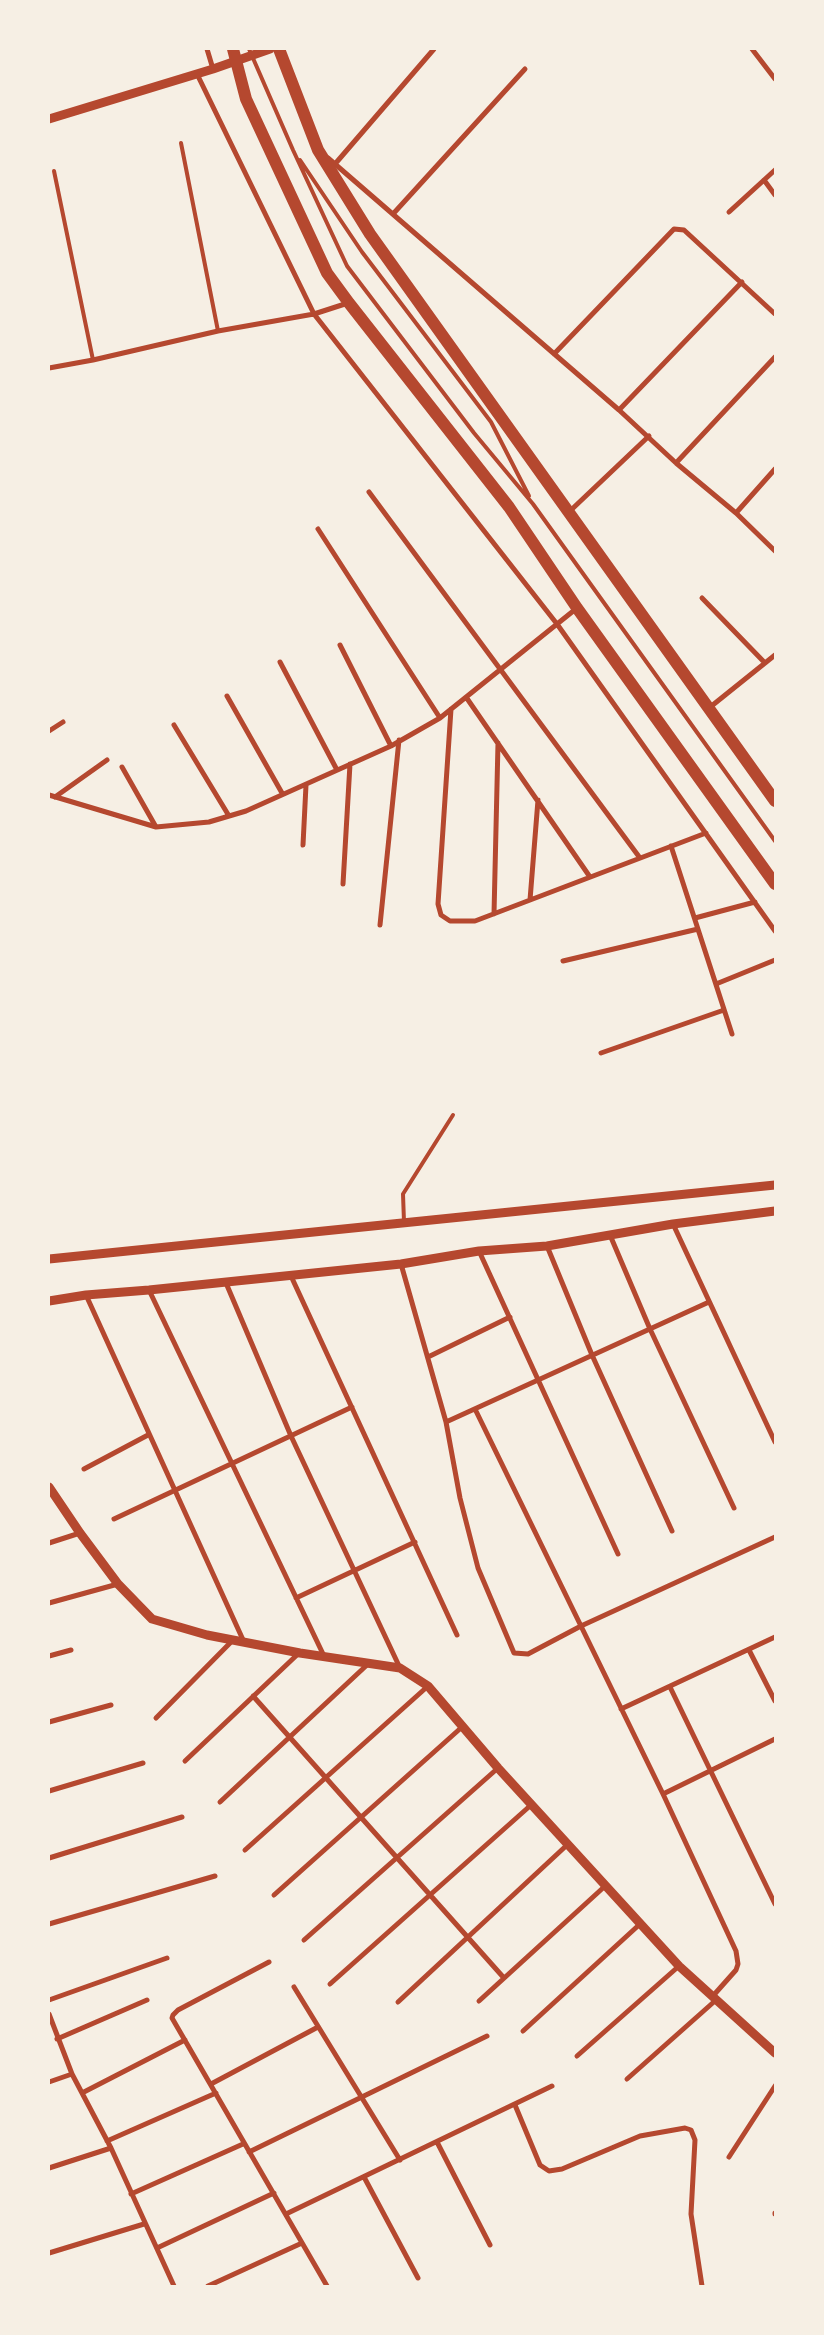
<!DOCTYPE html>
<style>
body{margin:0}
#map{position:relative;width:824px;height:2335px;overflow:hidden;background:#f6efe4;font-family:Helvetica,sans-serif}
canvas{display:block}
.frame{position:absolute;inset:0;border:50px solid #f6efe4;pointer-events:none}
</style>
<div id="map">
<canvas width="824" height="2335"></canvas>
<div class="frame"></div>
</div>
<script>
const g = document.querySelector('canvas').getContext('2d');
g.lineJoin = 'round';
const poly = rows => new Path2D(rows.map(r => 'M' + r).join(''));
function strokePath(path, color, width, dash) { g.strokeStyle = color; g.lineWidth = width; g.lineCap = dash ? 'butt' : 'round'; g.setLineDash(dash || []); g.stroke(path); }
strokePath(poly([
 [249,49,293,150,347,266,474,433,533,504,775,841],
 [181,143,218,331],
 [300,160,362,252,491,422,529,496],
 [54,171,93,360],
 [404,1222,403,1194,453,1115]
]), '#b5482f', 4);
strokePath(poly([
 [207,49,213,69],
 [752,49,775,79],
 [197,74,314,314,557,624,775,931],
 [328,158,619,410,676,463,736,513,775,551],
 [335,164,434,49],
 [764,180,775,195],
 [729,212,775,170],
 [393,214,525,69],
 [554,354,674,229,684,230,775,314],
 [49,368,93,360,218,331,314,314,348,303],
 [619,410,742,282],
 [676,463,775,357],
 [369,492,640,858],
 [570,511,649,436],
 [736,513,775,469],
 [318,529,440,718],
 [702,598,765,663],
 [340,645,391,746],
 [280,662,337,770],
 [227,696,282,793],
 [466,697,590,877],
 [709,708,775,655],
 [451,709,438,904,441,915,450,921,475,921,706,833],
 [174,725,229,816],
 [49,731,63,722],
 [122,767,156,827],
 [49,795,156,827,209,822,246,811,391,746,440,718,577,608],
 [55,797,107,760],
 [303,845,306,785],
 [671,846,732,1034],
 [343,884,350,764],
 [530,900,538,800],
 [494,914,498,743],
 [695,918,755,902],
 [380,925,399,740],
 [563,961,698,929],
 [716,984,775,960],
 [601,1053,724,1010],
 [673,1224,775,1442],
 [610,1235,650,1329,734,1508],
 [547,1246,592,1355,672,1531],
 [479,1251,618,1554],
 [401,1264,446,1422,460,1498,478,1568,514,1653,528,1654,581,1626,775,1537],
 [291,1276,457,1635],
 [226,1283,291,1436,400,1668],
 [149,1290,324,1656],
 [86,1295,244,1642],
 [428,1357,510,1317],
 [475,1409,663,1794,736,1951,738,1964,736,1970,712,1997],
 [446,1422,709,1302],
 [84,1469,148,1435],
 [114,1519,352,1407],
 [49,1543,80,1533],
 [296,1598,415,1542],
 [49,1603,118,1584],
 [749,1650,775,1701],
 [49,1656,71,1650],
 [670,1687,775,1904],
 [253,1696,504,1978],
 [621,1709,775,1637],
 [156,1718,233,1640],
 [49,1722,111,1705],
 [185,1761,299,1653],
 [49,1791,143,1763],
 [663,1794,775,1739],
 [220,1802,368,1664],
 [245,1850,428,1686],
 [49,1858,182,1817],
 [274,1895,462,1727],
 [49,1924,215,1876],
 [304,1940,498,1768],
 [269,1962,178,2010,173,2015,172,2018,327,2286],
 [330,1984,531,1805],
 [294,1987,400,2160],
 [49,2000,167,1958],
 [479,2001,604,1887],
 [398,2002,567,1845],
 [49,2014,72,2074,111,2148,174,2286],
 [523,2031,640,1924],
 [57,2039,147,2000],
 [577,2056,679,1966],
 [627,2079,716,2000],
 [49,2082,72,2074],
 [211,2084,318,2027],
 [82,2093,185,2040],
 [515,2105,540,2165,549,2171,562,2169,640,2136,685,2128,691,2130,695,2140,691,2214,702,2286],
 [107,2141,216,2093],
 [437,2142,490,2245],
 [249,2152,487,2036],
 [729,2157,775,2086],
 [49,2168,111,2148],
 [364,2177,418,2278],
 [131,2194,243,2144],
 [286,2214,552,2086],
 [775,2214,775,2213],
 [157,2248,274,2193],
 [49,2253,144,2224],
 [208,2286,302,2243]
]), '#b5482f', 5);
strokePath(poly([
 [49,119,213,69,270,49],
 [49,1259,775,1185],
 [49,1301,86,1295,149,1290,401,1264,479,1251,547,1246,673,1224,775,1211],
 [49,1487,80,1533,118,1584,152,1619,207,1635,300,1653,400,1668,428,1686,498,1768,679,1966,775,2053]
]), '#b5482f', 9);
strokePath(poly([
 [233,49,246,99,327,273,349,303,509,507,577,608,775,884],
 [279,49,318,150,370,234,775,801]
]), '#b5482f', 12);
</script>
